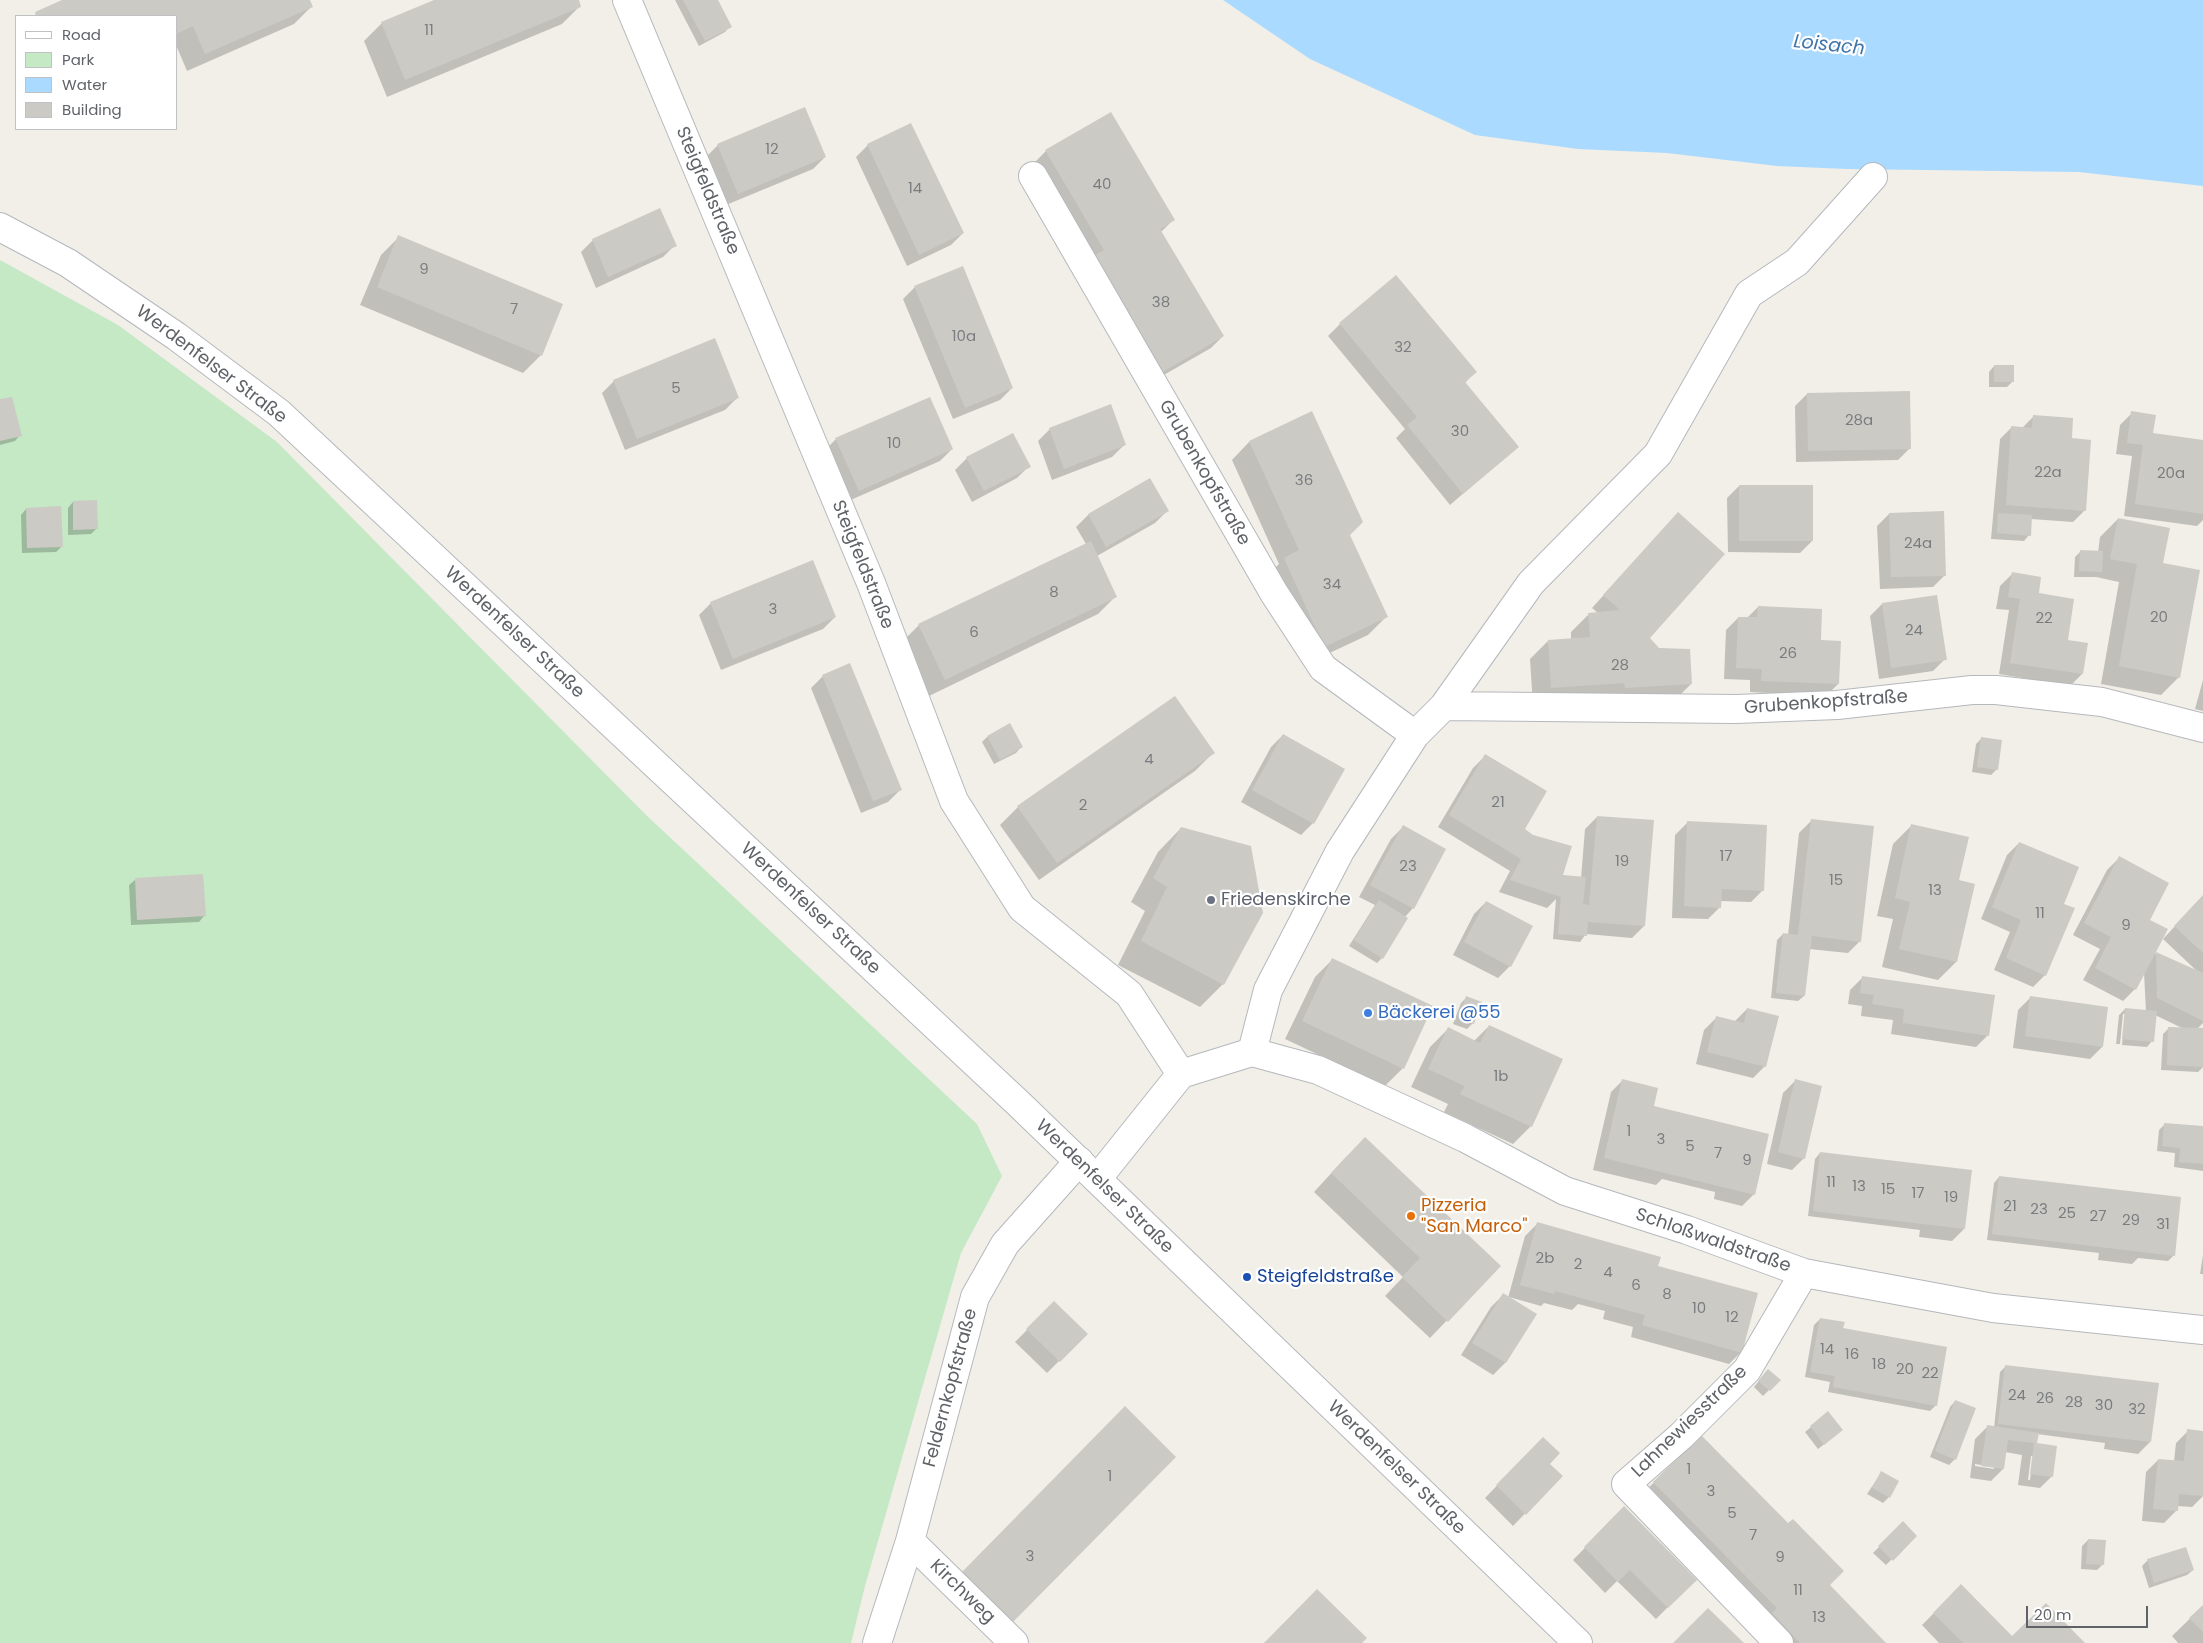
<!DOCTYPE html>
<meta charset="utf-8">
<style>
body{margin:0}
#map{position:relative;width:2203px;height:1643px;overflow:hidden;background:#f1efe8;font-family:Poppins,sans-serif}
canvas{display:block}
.legend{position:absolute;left:15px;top:15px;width:162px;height:115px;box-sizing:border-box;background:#fff;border:1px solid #bfc1c3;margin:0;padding:6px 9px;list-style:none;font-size:15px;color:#5f6368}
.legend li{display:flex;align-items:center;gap:10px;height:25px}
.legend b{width:25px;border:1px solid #bfc1c3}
.scale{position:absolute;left:2026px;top:1606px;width:122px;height:22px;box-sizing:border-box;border:2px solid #5f6368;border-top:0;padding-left:6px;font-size:15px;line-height:18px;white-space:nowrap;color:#5f6368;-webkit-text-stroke:4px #fff;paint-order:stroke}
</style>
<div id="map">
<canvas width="2203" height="1643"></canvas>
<ul class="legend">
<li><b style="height:6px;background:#fff"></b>Road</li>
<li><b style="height:14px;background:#c5e8c5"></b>Park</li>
<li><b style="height:14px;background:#aadaff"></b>Water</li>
<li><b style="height:14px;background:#cccac5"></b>Building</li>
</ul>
<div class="scale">20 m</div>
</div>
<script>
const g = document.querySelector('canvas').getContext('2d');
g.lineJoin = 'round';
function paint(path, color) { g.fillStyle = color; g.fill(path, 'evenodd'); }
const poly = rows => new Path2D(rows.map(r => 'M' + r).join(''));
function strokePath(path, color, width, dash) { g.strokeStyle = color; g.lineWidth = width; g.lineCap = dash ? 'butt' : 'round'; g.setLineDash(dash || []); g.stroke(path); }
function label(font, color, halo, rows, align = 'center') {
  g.font = font + ' Poppins,sans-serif'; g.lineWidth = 4.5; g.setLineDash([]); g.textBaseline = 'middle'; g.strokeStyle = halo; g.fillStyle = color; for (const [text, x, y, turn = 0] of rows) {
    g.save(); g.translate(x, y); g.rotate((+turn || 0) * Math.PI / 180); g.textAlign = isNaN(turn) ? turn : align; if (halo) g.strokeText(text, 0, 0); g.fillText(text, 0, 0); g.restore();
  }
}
paint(poly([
 [0,260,118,325,277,442,646,815,977,1124,1002,1176,961,1253,865,1586,851,1643,0,1643]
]), '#c5e8c5');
paint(poly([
 [1223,0,2203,0,2203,186,2079,172,1847,169,1777,166,1667,153,1578,149,1475,135,1310,59]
]), '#aadaff');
paint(poly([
 [66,0,309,0,312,6,294,24,187,71,176,45,176,16,33,16],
 [437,0,577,0,580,6,562,24,387,97,364,41,382,23],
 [675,0,717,0,730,26,725,32,699,46],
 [1110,113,1173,220,1161,232,1223,336,1211,348,1148,384,1034,163,1046,151],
 [718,145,825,157,813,169,726,205,706,157],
 [868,145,963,233,951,245,907,266,856,157],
 [399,237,541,355,523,373,360,305,381,255],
 [593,240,675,245,663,257,596,288,581,252],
 [915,287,1012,388,1000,400,953,419,903,299],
 [1340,324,1475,372,1465,383,1518,446,1450,505,1396,438,1405,429,1328,336],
 [1994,366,2013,381,2007,387,1989,387,1989,372],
 [614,381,737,398,725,410,625,450,602,393],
 [1807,394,1910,448,1898,460,1796,462,1795,406],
 [0,401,20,435,15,441,0,445],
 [2132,413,2152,434,2203,442,2203,520,2197,526,2124,516,2132,456,2116,454,2120,425],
 [2034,416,2071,440,2085,510,2073,522,2031,519,2029,535,2024,541,1991,539,2000,439,2012,427,2022,428],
 [1050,429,1124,445,1112,457,1052,480,1038,441],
 [836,439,952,449,940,461,846,502,824,451],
 [1249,442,1349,535,1386,617,1368,635,1306,664,1266,577,1279,564,1232,460],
 [967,458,1029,466,1017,478,972,502,955,470],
 [1150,480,1167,511,1155,523,1097,556,1116,596,1098,614,927,697,901,643,919,625,1086,544,1076,527,1088,515],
 [1739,486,1812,541,1800,553,1728,552,1727,498],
 [73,502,97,528,91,534,68,535,68,508],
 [26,509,62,546,56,552,22,553,21,515],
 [1889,514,1945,575,1933,587,1880,589,1877,526],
 [2118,519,2162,564,2179,677,2161,695,2101,684,2119,582,2096,577,2074,577,2075,557,2080,552,2098,553,2100,537],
 [1666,526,1647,639,1691,684,1673,702,1533,705,1530,659,1548,641,1571,640,1571,632,1589,614,1598,613,1592,608],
 [2012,574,2038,594,2067,641,2082,674,2070,686,1999,674,2009,610,1996,609,2000,586],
 [711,603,835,617,823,629,721,670,699,615],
 [1882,604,1945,659,1933,671,1879,679,1870,616],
 [1758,607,1820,641,1838,684,1826,696,1750,692,1750,680,1724,679,1726,630,1738,618,1747,618],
 [823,676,900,790,888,802,861,813,811,688],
 [2203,680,2203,711,2195,709],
 [1283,735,1313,823,1301,835,1241,802,1271,747],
 [987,737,1021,747,1016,753,994,764,982,742],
 [1981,739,1997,769,1991,775,1972,772,1976,744],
 [1213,753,1195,771,1039,880,1000,825,1018,807],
 [1485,756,1523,829,1561,876,1581,878,1585,829,1597,817,1644,926,1632,938,1586,934,1580,942,1553,939,1556,899,1547,908,1499,892,1510,871,1438,827,1473,768],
 [1811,821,1860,941,1848,953,1809,949,1804,996,1798,1001,1771,998,1777,940,1783,934,1788,935,1799,833],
 [1687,823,1763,890,1751,902,1720,901,1720,907,1708,919,1672,918,1675,835],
 [1911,826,1958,881,1956,962,1938,980,1882,967,1893,919,1877,916,1893,844],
 [1403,827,1413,908,1405,917,1382,958,1377,963,1349,946,1375,905,1359,897,1391,839],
 [1181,828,1223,984,1200,1007,1118,965,1145,911,1131,902,1158,852],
 [2019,843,2045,975,2033,987,1994,970,2010,932,1981,919,2007,855],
 [2119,858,2148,920,2154,953,2200,974,2163,939,2203,896,2203,1023,2197,1029,2203,1029,2203,1067,2198,1072,2161,1070,2163,1034,2169,1028,2184,1029,2155,1015,2152,1041,2147,1047,2122,1045,2125,1014,2123,1014,2120,1044,2116,1044,2119,1015,2125,1009,2146,1012,2144,972,2135,989,2123,1001,2083,980,2100,949,2073,935,2107,870],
 [202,876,204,916,199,922,131,925,129,885,135,880],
 [1486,902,1531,926,1510,966,1498,978,1453,955,1474,914],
 [1333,959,1403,1068,1385,1086,1285,1039,1315,977],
 [1862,978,1988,1035,1976,1047,1891,1034,1893,1020,1861,1016,1862,1006,1848,1004,1850,990],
 [1467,997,1473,1023,1467,1029,1453,1024,1461,1003],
 [2030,998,2102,1047,2090,1059,2013,1048,2018,1010],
 [1747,1009,1765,1066,1753,1078,1696,1064,1704,1030,1716,1018,1735,1021],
 [1489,1026,1531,1126,1513,1144,1444,1112,1448,1104,1411,1087,1430,1047,1448,1029,1474,1041],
 [1623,1080,1652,1107,1754,1194,1742,1206,1714,1199,1715,1192,1662,1179,1656,1185,1593,1170,1611,1092],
 [1795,1081,1804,1158,1792,1170,1767,1164,1783,1093],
 [2165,1124,2203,1127,2203,1171,2174,1167,2175,1153,2157,1151,2159,1130],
 [1820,1153,1964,1229,1952,1241,1919,1237,1920,1230,1808,1216,1815,1159],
 [1347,1156,1499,1266,1430,1338,1385,1296,1403,1277,1314,1192],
 [1999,1177,2174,1255,2168,1261,2138,1258,2132,1264,2098,1260,2099,1253,1987,1240,1994,1183],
 [1537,1224,1656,1267,1741,1352,1729,1364,1631,1337,1633,1327,1603,1319,1605,1311,1578,1304,1572,1310,1544,1303,1541,1306,1509,1297,1535,1314,1505,1363,1493,1375,1461,1355,1491,1307,1503,1295,1508,1298,1525,1236],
 [2203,1255,2203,1274,2200,1274],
 [1054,1303,1086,1334,1047,1373,1015,1342],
 [1820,1319,1842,1329,1936,1405,1930,1411,1828,1392,1830,1382,1805,1377,1814,1325],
 [2006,1366,2150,1442,2138,1454,2104,1449,2105,1443,2037,1434,2036,1444,2052,1476,2040,1488,2018,1485,2022,1455,2005,1452,2003,1469,1991,1481,1970,1478,1975,1439,1987,1427,1994,1428,2000,1372],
 [2031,1456,2033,1456,2030,1480,2028,1480],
 [1975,1464,1994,1467,1994,1469,1975,1466],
 [1763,1376,1779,1380,1763,1396,1754,1387],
 [1955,1401,1955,1459,1949,1465,1930,1457,1950,1407],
 [1125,1408,1174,1457,994,1639,945,1591],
 [1828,1413,1836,1435,1818,1449,1805,1432],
 [2188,1431,2203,1432,2203,1496,2192,1507,2177,1506,2176,1511,2164,1523,2142,1521,2146,1472,2158,1460,2174,1461,2176,1443],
 [1701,1437,1828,1585,1885,1643,1777,1643,1642,1494],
 [1543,1438,1548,1464,1561,1476,1513,1526,1485,1498],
 [1881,1473,1889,1497,1883,1503,1867,1494],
 [1624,1508,1695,1580,1656,1619,1617,1581,1605,1593,1573,1560],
 [1903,1523,1915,1536,1886,1565,1873,1553],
 [2088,1540,2103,1564,2097,1570,2081,1569,2082,1546],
 [2148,1560,2193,1570,2187,1575,2149,1588,2142,1566],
 [1961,1586,2003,1643,1939,1643,1922,1625],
 [2203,1606,2203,1643,2178,1643,2172,1636]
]), '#0003');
paint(poly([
 [62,0,310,0,313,7,205,54,193,26,176,34,176,16,36,16,35,12],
 [434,0,579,0,581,7,405,80,381,22],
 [683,0,718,0,732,27,705,41],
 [805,107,826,157,738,194,717,144],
 [1111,112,1175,220,1160,229,1224,336,1161,373,1092,257,1104,250,1045,150],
 [911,123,964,233,919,255,867,144],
 [660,208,677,246,608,277,592,239],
 [398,235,563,304,542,356,377,287],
 [963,266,1013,388,965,408,914,286],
 [1396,275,1477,372,1465,382,1519,447,1463,494,1407,425,1417,417,1339,323],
 [715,338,739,398,637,439,613,380],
 [1994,365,2014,365,2014,382,1994,382],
 [1910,391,1911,449,1808,451,1807,393],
 [12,397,22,436,0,441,0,399],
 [930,397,953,449,859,491,835,438],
 [1111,404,1126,445,1064,469,1049,428],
 [1312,411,1363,522,1350,535,1388,617,1324,647,1284,558,1299,550,1249,441],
 [2131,411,2156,415,2153,433,2203,440,2203,514,2135,504,2143,445,2127,443],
 [2033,415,2073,418,2072,438,2091,440,2086,511,2006,505,2011,426,2032,428],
 [1013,433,1031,467,984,491,966,457],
 [1150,478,1169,511,1106,547,1088,514],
 [1739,485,1813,485,1813,541,1739,541],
 [97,500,98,529,73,530,73,501],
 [61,506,63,547,27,548,26,508],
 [1944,511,1946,576,1891,577,1889,513],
 [1678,512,1725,554,1650,638,1659,648,1690,649,1692,684,1625,688,1624,683,1551,688,1548,640,1590,637,1588,613,1620,610,1603,595],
 [1998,513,2032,515,2031,536,1997,533],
 [2118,518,2170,528,2163,563,2200,570,2180,678,2119,666,2137,564,2110,559],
 [1091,541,1117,597,945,680,918,624],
 [2080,550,2103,551,2102,572,2079,571],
 [813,560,836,617,733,659,710,602],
 [2012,572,2041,577,2039,593,2074,599,2068,640,2088,643,2083,674,2010,663,2020,599,2008,597],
 [1937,595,1947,660,1891,668,1882,603],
 [1758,606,1822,609,1821,640,1841,641,1839,684,1761,681,1762,669,1736,668,1738,617,1757,617],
 [850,663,902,790,873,801,822,675],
 [1175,696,1215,753,1057,863,1017,806],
 [1010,723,1023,747,1000,760,987,736],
 [1283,734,1345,769,1314,824,1252,790],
 [1981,737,2002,740,1998,770,1977,767],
 [1485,754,1547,791,1525,829,1533,835,1572,846,1563,875,1586,877,1583,904,1589,905,1597,816,1654,820,1645,926,1588,922,1587,936,1558,934,1561,897,1510,880,1521,859,1449,815],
 [1811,819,1874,826,1861,942,1812,936,1805,996,1776,993,1783,933,1798,935],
 [1687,821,1767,825,1764,891,1722,889,1721,908,1684,906],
 [1911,824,1969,837,1959,880,1975,884,1957,962,1899,949,1910,902,1895,898],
 [1403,825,1446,849,1414,909,1370,885],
 [1181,827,1251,846,1263,913,1224,985,1141,941,1167,887,1153,878],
 [2019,842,2079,867,2064,904,2075,908,2046,976,2006,958,2021,920,1992,907],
 [2119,856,2169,883,2150,920,2168,929,2156,952,2203,973,2203,1021,2157,998,2156,952,2136,990,2095,968,2111,937,2084,923],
 [203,874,206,916,137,920,135,878],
 [2203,895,2203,953,2174,926],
 [1379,900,1408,918,1383,959,1354,940],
 [1486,901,1533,926,1511,967,1464,942],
 [1332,958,1433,1006,1404,1069,1302,1021],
 [1862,976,1995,995,1989,1036,1903,1023,1904,1009,1872,1004,1874,995,1860,993],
 [1466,996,1482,1002,1474,1024,1458,1018],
 [2030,996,2108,1007,2103,1047,2025,1036],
 [1747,1008,1779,1016,1766,1067,1707,1052,1716,1016,1744,1023],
 [2125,1008,2157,1011,2154,1042,2122,1039],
 [1489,1025,1563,1059,1532,1127,1460,1094,1465,1086,1428,1069,1448,1027,1480,1043],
 [2168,1027,2203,1028,2203,1067,2167,1065],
 [1622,1079,1658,1088,1654,1106,1769,1134,1755,1195,1604,1158],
 [1795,1079,1822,1086,1805,1159,1778,1152],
 [2164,1123,2203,1126,2203,1164,2179,1162,2180,1148,2162,1146],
 [1365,1137,1501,1266,1448,1322,1402,1277,1420,1258,1331,1173],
 [1820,1152,1972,1170,1965,1229,1813,1211],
 [1999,1176,2181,1197,2175,1256,1992,1234],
 [1537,1222,1661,1257,1658,1266,1758,1293,1742,1353,1642,1325,1645,1315,1555,1291,1554,1294,1520,1285],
 [1503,1293,1537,1314,1506,1363,1472,1343],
 [1054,1301,1088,1334,1060,1362,1026,1329],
 [1820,1318,1845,1322,1843,1328,1947,1347,1937,1406,1833,1387,1835,1376,1810,1372],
 [2005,1365,2159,1383,2151,1442,1998,1424],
 [1768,1369,1781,1380,1770,1391,1758,1381],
 [1955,1400,1976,1408,1956,1460,1935,1451],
 [1125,1406,1176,1457,1013,1622,962,1572],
 [1828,1411,1843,1430,1824,1445,1810,1426],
 [1987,1425,2039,1433,2037,1443,2057,1446,2053,1477,2030,1474,2034,1443,2008,1440,2004,1469,1981,1466],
 [2187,1429,2203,1431,2203,1496,2179,1494,2178,1511,2153,1509,2158,1459,2184,1461],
 [1701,1435,1788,1523,1793,1519,1844,1571,1830,1585,1886,1643,1800,1643,1772,1613,1777,1608,1653,1482],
 [1543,1437,1560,1453,1550,1464,1563,1476,1526,1515,1496,1485],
 [1881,1471,1899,1481,1890,1498,1872,1488],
 [1624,1506,1697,1580,1668,1608,1630,1570,1618,1582,1584,1547],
 [1903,1521,1917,1536,1893,1561,1878,1546],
 [2088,1539,2106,1540,2104,1565,2086,1564],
 [2186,1547,2194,1570,2154,1583,2147,1559],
 [1961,1584,2012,1636,2046,1603,2085,1643,1963,1643,1933,1613],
 [1317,1589,1367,1638,1362,1643,1264,1643],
 [2203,1605,2203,1632,2189,1618],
 [1708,1608,1744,1643,1673,1643]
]), '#cccac5');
const minor = poly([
 [627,0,871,583,954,801,1022,908,1129,994,1181,1074],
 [1033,176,1274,593,1323,668,1415,735],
 [1444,706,1736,709,1837,705,1972,690,1996,690,2102,702,2203,728],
 [1252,1052,1268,990,1340,851,1415,735,1444,706,1531,583,1658,454,1749,294,1797,262,1873,177],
 [1252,1052,1318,1070,1465,1138,1565,1191,1687,1230,1804,1273,1993,1308,2203,1330],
 [1097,1179,1181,1074,1252,1052],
 [910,1541,1014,1643],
 [877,1643,910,1541,975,1297,1005,1244,1079,1161],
 [1779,1643,1626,1484,1681,1436,1747,1370,1804,1273]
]);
const tertiary = poly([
 [0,227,68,263,176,336,279,413,1018,1103,1578,1643]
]);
strokePath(minor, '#b5b8bc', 30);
strokePath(tertiary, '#b5b8bc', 30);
strokePath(minor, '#fff', 28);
strokePath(tertiary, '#fff', 28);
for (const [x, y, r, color] of [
 [1211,900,5,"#6b7280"],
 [1368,1013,5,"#3f7fe0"],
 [1411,1216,5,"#e8710a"],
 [1247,1277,5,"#1a4fb4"]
]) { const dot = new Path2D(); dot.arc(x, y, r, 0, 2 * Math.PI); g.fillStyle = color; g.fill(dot); strokePath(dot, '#fff', 2); }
label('15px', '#7a7d7f', null, [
 ["11",429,31],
 ["12",772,150],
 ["40",1102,185],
 ["14",915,189],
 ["9",424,270],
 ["38",1161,303],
 ["7",514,310],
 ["10a",964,337],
 ["32",1403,348],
 ["5",676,389],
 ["28a",1859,421],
 ["30",1460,432],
 ["10",894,444],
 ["22a",2048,473],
 ["20a",2171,474],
 ["36",1304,481],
 ["24a",1918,544],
 ["34",1332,585],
 ["8",1054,593],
 ["3",773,610],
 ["20",2159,618],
 ["22",2044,619],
 ["24",1914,631],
 ["6",974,633],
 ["26",1788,654],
 ["28",1620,666],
 ["4",1149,760],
 ["21",1498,803],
 ["2",1083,806],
 ["17",1726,857],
 ["19",1622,862],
 ["23",1408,867],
 ["15",1836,881],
 ["13",1935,891],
 ["11",2040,914],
 ["9",2126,926],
 ["1b",1501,1077],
 ["1",1629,1132],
 ["3",1661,1140],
 ["5",1690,1147],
 ["7",1718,1154],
 ["9",1747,1161],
 ["11",1831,1183],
 ["13",1859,1187],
 ["15",1888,1190],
 ["17",1918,1194],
 ["19",1951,1198],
 ["21",2010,1207],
 ["23",2039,1210],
 ["25",2067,1214],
 ["27",2098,1217],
 ["29",2131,1221],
 ["31",2163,1225],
 ["2b",1545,1259],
 ["2",1578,1265],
 ["4",1608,1273],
 ["6",1636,1286],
 ["8",1667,1295],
 ["10",1699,1309],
 ["12",1732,1318],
 ["14",1827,1350],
 ["16",1852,1355],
 ["18",1879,1365],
 ["20",1905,1370],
 ["22",1930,1374],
 ["24",2017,1396],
 ["26",2045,1399],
 ["28",2074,1403],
 ["30",2104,1406],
 ["32",2137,1410],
 ["1",1689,1470],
 ["1",1110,1477],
 ["3",1711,1492],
 ["5",1732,1514],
 ["7",1753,1536],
 ["3",1030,1557],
 ["9",1780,1558],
 ["11",1798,1591],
 ["13",1819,1618]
]);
label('18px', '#5f6368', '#fff', [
 ["Steigfeldstraße",707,191,67],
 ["Werdenfelser Straße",211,365,37],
 ["Grubenkopfstraße",1204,473,60],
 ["Steigfeldstraße",862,565,68],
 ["Werdenfelser Straße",514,633,43],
 ["Grubenkopfstraße",1826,703,-4],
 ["Werdenfelser Straße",810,909,43],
 ["Werdenfelser Straße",1104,1187,44],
 ["Schloßwaldstraße",1713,1241,19],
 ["Feldernkopfstraße",951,1388,-75],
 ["Lahnewiesstraße",1690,1422,-44],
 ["Werdenfelser Straße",1396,1468,44],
 ["Kirchweg",962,1592,44]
]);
label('18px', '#5b616d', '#fff', [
 ["Friedenskirche",1221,900]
], 'left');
label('18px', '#366cbe', '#fff', [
 ["Bäckerei @55",1378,1013]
], 'left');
label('18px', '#c56008', '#fff', [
 ["Pizzeria",1421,1206],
 ["\"San Marco\"",1421,1227]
], 'left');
label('18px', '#164399', '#fff', [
 ["Steigfeldstraße",1257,1277]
], 'left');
label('italic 19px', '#4174aa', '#fff', [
 ["Loisach",1829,46,6]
]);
</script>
